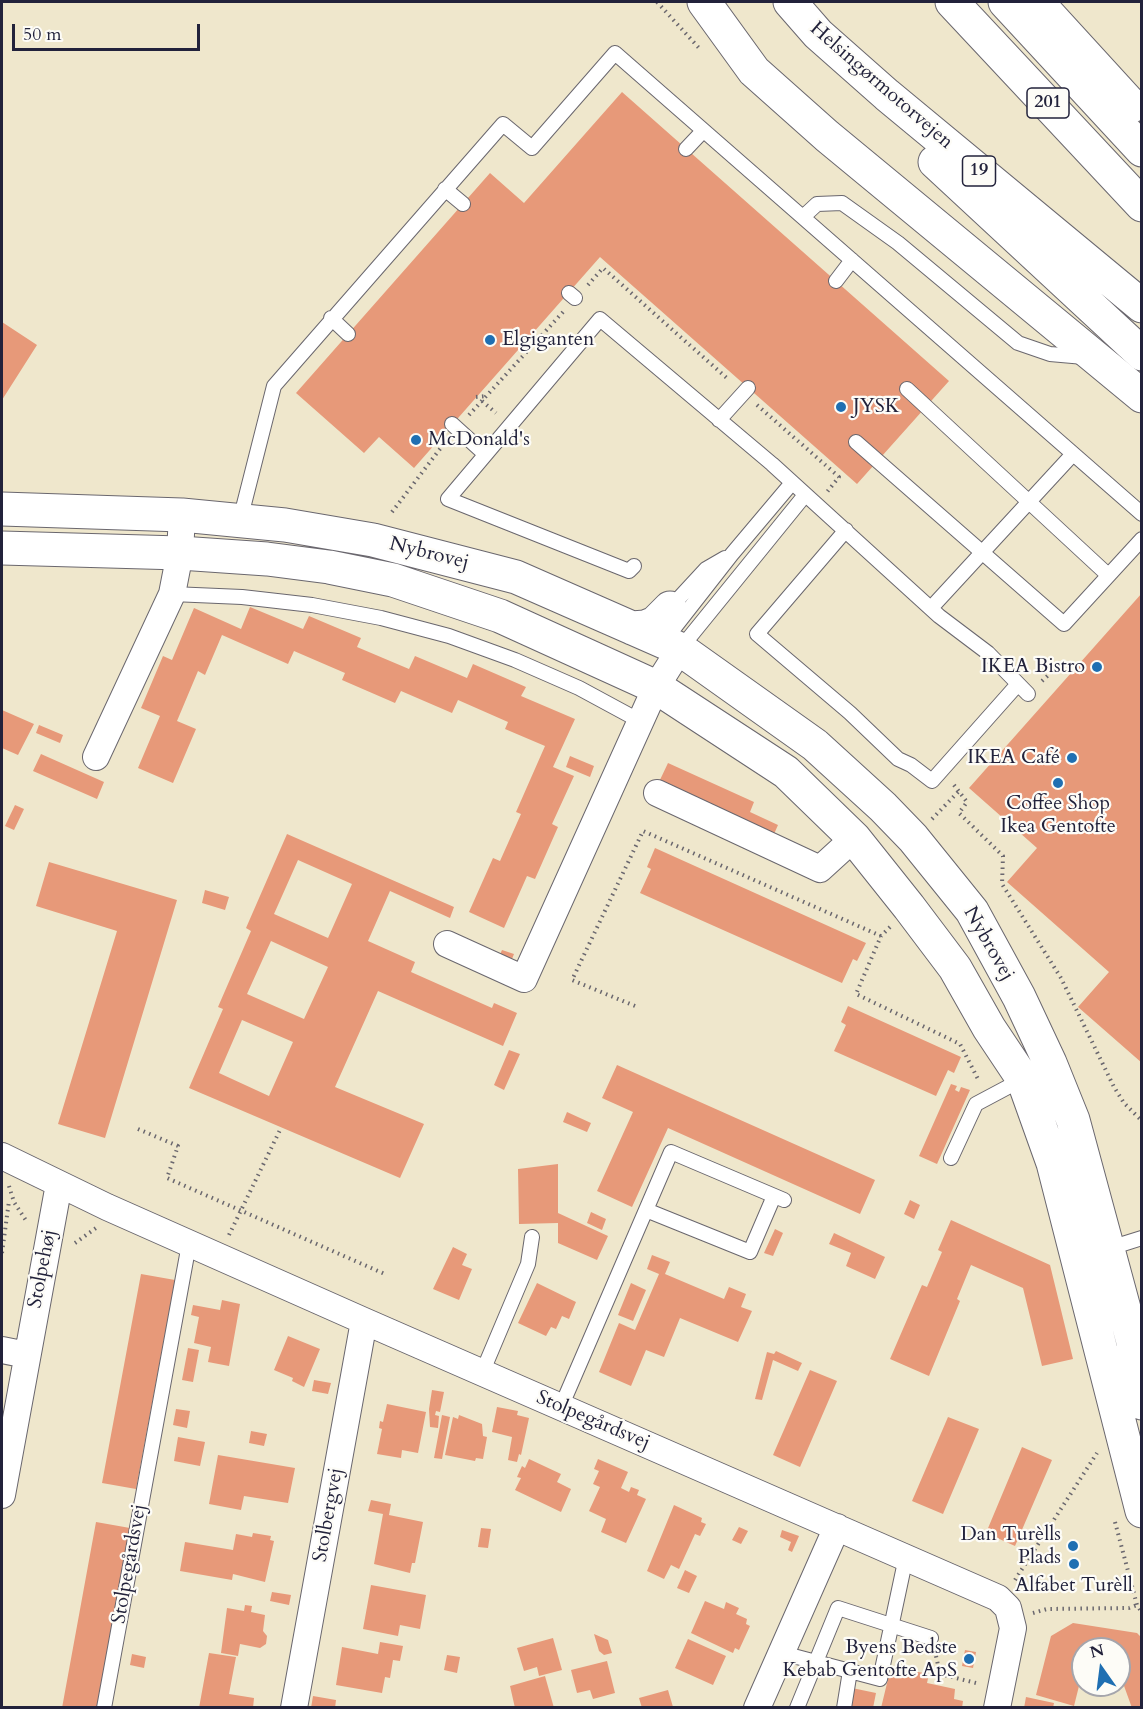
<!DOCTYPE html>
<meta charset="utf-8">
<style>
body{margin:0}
#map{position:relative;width:1143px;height:1709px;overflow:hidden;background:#efe7cc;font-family:Cardo,serif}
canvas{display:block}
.frame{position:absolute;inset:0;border:3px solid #22223b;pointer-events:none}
.north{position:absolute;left:1071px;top:1637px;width:60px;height:60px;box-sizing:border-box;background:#fdfcf7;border:2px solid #a5a5ac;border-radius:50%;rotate:346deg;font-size:16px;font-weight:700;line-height:24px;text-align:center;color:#22223b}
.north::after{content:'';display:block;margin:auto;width:21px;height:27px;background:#1f6fb2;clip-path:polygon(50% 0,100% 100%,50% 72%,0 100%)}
.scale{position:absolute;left:12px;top:24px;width:188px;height:27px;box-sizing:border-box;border:3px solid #22223b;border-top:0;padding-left:8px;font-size:18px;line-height:21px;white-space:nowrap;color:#22223b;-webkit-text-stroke:4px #fdfcf7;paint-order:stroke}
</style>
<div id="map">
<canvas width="1143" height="1709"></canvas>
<div class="frame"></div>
<div class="north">N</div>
<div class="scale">50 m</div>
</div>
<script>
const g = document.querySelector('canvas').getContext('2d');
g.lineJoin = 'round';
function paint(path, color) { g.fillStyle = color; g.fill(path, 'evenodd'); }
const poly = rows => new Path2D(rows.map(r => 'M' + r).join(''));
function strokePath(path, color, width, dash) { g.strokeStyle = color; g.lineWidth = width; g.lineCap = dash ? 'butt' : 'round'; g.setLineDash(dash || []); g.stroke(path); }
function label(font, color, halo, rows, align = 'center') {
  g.font = font + ' Cardo,serif'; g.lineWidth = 4.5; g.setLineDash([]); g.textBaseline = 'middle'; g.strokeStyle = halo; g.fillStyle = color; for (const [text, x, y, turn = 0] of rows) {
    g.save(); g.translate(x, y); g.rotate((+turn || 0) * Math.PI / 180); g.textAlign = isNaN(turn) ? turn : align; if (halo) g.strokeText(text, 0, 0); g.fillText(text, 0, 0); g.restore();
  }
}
paint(poly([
 [622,92,949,381,857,484,600,257,414,468,379,437,364,453,296,393,490,173,524,203],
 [2,322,37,345,2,400],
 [1142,593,1142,1063,1078,1007,1109,972,1007,882,1037,848,969,788],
 [250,607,303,629,309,616,361,638,357,647,409,669,415,656,467,678,473,664,526,687,521,696,575,719,553,767,574,776,552,824,558,827,535,879,527,876,504,928,469,912,493,858,500,861,521,814,516,812,545,746,505,729,508,722,458,700,452,713,401,691,395,703,342,680,345,673,294,651,288,664,222,635,205,675,198,671,177,721,196,729,173,783,138,768,160,716,141,708,163,656,172,660,194,608,241,629],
 [2,710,34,724,18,755,2,748],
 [39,725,63,735,60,743,36,733],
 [41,754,104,782,97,799,33,771],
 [570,756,594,766,590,777,566,767],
 [668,763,754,802,750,812,778,825,774,834,659,782],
 [15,805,24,809,14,830,5,826],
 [287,834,454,907,450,918,390,891,368,941,415,962,411,972,492,1008,494,1003,517,1013,503,1046,378,991,335,1087,424,1124,400,1178,189,1088,223,1009,218,1007,251,931,246,928],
 [298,860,352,884,328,938,274,914],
 [271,941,328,967,304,1019,247,994],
 [242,1020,293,1042,269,1096,219,1073],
 [655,848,866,943,857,961,853,959,842,983,640,893,651,869,647,867],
 [49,862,177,900,105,1138,58,1124,117,931,36,906],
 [205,890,229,897,225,910,202,903],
 [502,950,514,954,510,964,498,959],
 [848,1006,961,1057,954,1073,948,1070,936,1096,834,1051,846,1025,841,1022],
 [509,1050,520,1054,504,1090,494,1085],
 [617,1065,875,1180,860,1214,668,1128,632,1207,597,1191,633,1112,602,1098],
 [951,1084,957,1086,955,1090,959,1092,961,1087,970,1090,937,1164,919,1156],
 [567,1112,591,1123,587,1132,563,1122],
 [558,1164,558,1213,608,1236,597,1260,558,1243,558,1223,519,1224,518,1169],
 [910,1200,920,1205,914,1219,904,1214],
 [591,1212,606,1219,602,1230,587,1223],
 [951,1220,1050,1265,1073,1359,1042,1366,1023,1288,971,1265,957,1299,960,1301,929,1376,890,1359,922,1285,927,1287,942,1252,938,1250],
 [775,1229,783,1233,773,1256,764,1253],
 [834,1233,885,1257,875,1279,846,1266,851,1253,829,1244],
 [453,1247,467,1254,462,1265,472,1269,459,1300,433,1289],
 [652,1255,670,1262,665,1274,724,1299,729,1287,746,1294,741,1307,752,1311,738,1342,680,1318,664,1357,646,1350,631,1386,599,1372,619,1323,635,1330,659,1274,647,1269],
 [141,1274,175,1280,136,1489,102,1483],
 [537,1283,576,1302,569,1319,562,1316,556,1329,551,1327,546,1336,518,1323],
 [631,1283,646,1290,633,1321,618,1315],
 [222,1300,240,1304,229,1366,208,1362,211,1347,194,1343,199,1317,191,1315,193,1305,220,1310],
 [288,1336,320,1349,304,1387,292,1381,293,1378,274,1370],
 [188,1348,199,1350,193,1382,182,1380],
 [776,1351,802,1363,798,1371,773,1360,762,1400,755,1399,767,1352,774,1354],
 [810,1370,837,1381,800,1467,773,1455],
 [314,1380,331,1383,328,1394,312,1391],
 [432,1390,444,1392,440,1412,436,1411,435,1415,439,1416,438,1428,430,1427,429,1409],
 [387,1404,426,1412,418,1453,402,1450,401,1458,377,1454,382,1429,379,1428,380,1421,383,1422],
 [497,1407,518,1411,517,1415,529,1418,521,1455,519,1454,517,1462,508,1460,512,1437,492,1432],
 [176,1409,190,1411,187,1428,173,1425],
 [442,1415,450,1417,442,1459,434,1458],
 [459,1415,482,1424,483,1436,487,1437,483,1459,476,1458,475,1461,445,1455,453,1417,458,1419],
 [948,1417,979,1429,943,1514,912,1501],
 [251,1431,267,1434,264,1446,249,1443],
 [178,1437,205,1442,200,1466,174,1461],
 [1022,1447,1052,1460,1015,1546,986,1533],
 [218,1455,295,1468,288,1503,244,1496,241,1510,209,1504],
 [529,1459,561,1474,557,1482,571,1489,561,1512,515,1490,521,1478,517,1477,522,1466,525,1468],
 [598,1459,628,1472,621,1488,629,1492,631,1487,639,1490,637,1495,646,1499,626,1543,601,1532,606,1519,589,1511,600,1487,593,1484,599,1471,594,1469],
 [371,1500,391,1504,389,1515,423,1522,415,1563,412,1563,410,1573,374,1564,383,1514,368,1511],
 [674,1505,702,1518,701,1522,706,1524,700,1536,695,1534,679,1569,671,1565,664,1579,647,1571],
 [96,1522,130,1528,97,1708,62,1708],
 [739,1527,748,1531,741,1544,732,1540],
 [481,1528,491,1529,488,1548,478,1547],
 [782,1530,799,1536,792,1552,788,1550,791,1542,780,1537],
 [253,1533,271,1536,270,1540,274,1541,265,1582,233,1574,232,1580,180,1571,185,1542,233,1550,236,1534,252,1537],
 [685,1570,697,1576,689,1593,677,1588],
 [371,1585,426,1595,420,1629,400,1625,398,1636,363,1629],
 [272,1592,291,1595,289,1605,270,1601],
 [705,1601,724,1609,726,1602,739,1608,736,1614,747,1619,746,1624,750,1626,739,1650,735,1648,733,1653,691,1633],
 [245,1605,252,1606,251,1612,265,1615,263,1631,267,1636,266,1644,260,1648,240,1644,238,1656,221,1653,227,1608,244,1611],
 [1073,1623,1137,1633,1142,1638,1142,1708,1132,1708,1119,1672,1119,1649,1083,1649,1083,1670,1074,1706,1036,1695,1051,1636],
 [594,1634,608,1640,612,1653,604,1655,599,1651],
 [553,1638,562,1670,539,1676,537,1667,524,1671,517,1648],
 [688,1639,726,1656,713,1685,675,1668],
 [380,1642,403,1646,400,1661,393,1660,390,1678,385,1677,382,1693,336,1685,342,1647,378,1654],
 [965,1650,976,1652,973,1668,962,1666],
 [209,1653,236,1657,229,1694,254,1698,253,1708,199,1708],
 [132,1654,146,1657,144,1668,130,1665],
 [447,1655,460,1657,457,1673,444,1670],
 [607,1661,615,1693,593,1699,590,1690,577,1693,571,1670],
 [896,1668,929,1674,927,1683,955,1689,954,1699,963,1701,962,1708,881,1708,889,1675,895,1676],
 [545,1676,554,1708,515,1708,510,1686],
 [852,1688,876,1693,873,1708,848,1708],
 [668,1690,673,1707,642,1708,639,1698],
 [313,1696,336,1700,335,1708,311,1708],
 [1026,1697,1054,1703,1053,1708,1024,1708]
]), '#e79979');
const service = poly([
 [686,149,703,131],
 [445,189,463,204],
 [803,217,817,204,842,203,898,243,1018,343,1050,354,1084,357],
 [836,281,852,260],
 [569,293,575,298],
 [331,318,348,334],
 [907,389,1108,575],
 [719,420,748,388],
 [452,424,485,454],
 [856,442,1064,624,1142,539],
 [240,520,274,386,503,124,532,148,615,53,1142,514],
 [846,530,757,634,850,713,898,759,911,765,932,781,1018,684],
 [634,566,629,571,448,499,600,319,772,464,939,616,988,653,1028,694],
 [172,594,242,597,312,605,381,618,449,636,515,660,579,688,640,721],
 [670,608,706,569,725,558],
 [931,608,1073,454],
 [664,641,732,554,791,484],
 [680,649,805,495],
 [951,1158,976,1104,1023,1079],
 [646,1210,750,1252,774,1196],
 [1110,1248,1142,1238],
 [482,1373,528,1264,532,1237],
 [561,1407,671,1152,784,1200],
 [782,1653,880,1679,906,1557],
 [104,1708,189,1244],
 [797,1708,838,1608,931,1638],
 [844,1708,850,1671]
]);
const minor = poly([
 [96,757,172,594,180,553,182,515],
 [657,793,820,869,854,838],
 [447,944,524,979,656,687,680,649],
 [2,1156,107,1207,364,1321,998,1598,1008,1608,1013,1628,997,1708],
 [2,1350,27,1355],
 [2,1495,59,1184],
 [294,1708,364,1321],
 [757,1708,837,1527]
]);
const tertiary = poly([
 [704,2,754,71,827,136,1142,396],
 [2,509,182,515,285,525,373,540,516,577,680,649,815,745,883,807,913,838,972,911,1019,997,1050,1063,1073,1120,1142,1375],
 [2,548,180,553,267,559,329,567,393,580,500,616,656,687,786,772,854,838,909,907,955,968,989,1028,1023,1079,1053,1163,1142,1511],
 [632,628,645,627,655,623,670,608],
 [1117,1362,1126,1390,1132,1399,1142,1403]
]);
const motorway = poly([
 [790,2,818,34,887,95,1142,306],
 [952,2,1142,205],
 [1005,2,1142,150],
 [1037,2,1132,106],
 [935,162,1142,354]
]);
strokePath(service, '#6a676e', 16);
strokePath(minor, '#6a676e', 28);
strokePath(tertiary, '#6a676e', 35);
strokePath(motorway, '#6a676e', 35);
strokePath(poly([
 [657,2,699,48],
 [588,285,603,268,729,380],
 [476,397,486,396],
 [482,401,496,413],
 [757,405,839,477,827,492],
 [469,415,563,312],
 [392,512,446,441],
 [1042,681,1056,668],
 [954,785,967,802,959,813,1003,856,1002,884,1061,978,1114,1087,1124,1103,1142,1121],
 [932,819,959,791],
 [890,927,881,936,856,994,960,1044,979,1081],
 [635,1006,572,980,643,831,881,936],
 [138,1129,178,1146,167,1178,387,1275],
 [9,1186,14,1202,27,1222],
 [229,1235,280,1130],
 [75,1243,96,1228],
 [2,1253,9,1201],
 [1115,1522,1137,1605,1142,1613],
 [1015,1580,1097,1453],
 [1033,1613,1047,1609,1129,1608,1137,1605],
 [936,1656,940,1674,976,1683]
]), '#6a676e', 4, [1.5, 4.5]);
strokePath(service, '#fff', 14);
strokePath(minor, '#fff', 26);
strokePath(tertiary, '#fff', 33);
strokePath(motorway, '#fff', 33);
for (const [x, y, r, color] of [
 [490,340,6,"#1f6fb2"],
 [841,407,6,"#1f6fb2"],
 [416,440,6,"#1f6fb2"],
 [1097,667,6,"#1f6fb2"],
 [1072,758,6,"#1f6fb2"],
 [1058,783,6,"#1f6fb2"],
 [1073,1546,6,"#1f6fb2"],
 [1074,1564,6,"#1f6fb2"],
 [969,1659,6,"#1f6fb2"]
]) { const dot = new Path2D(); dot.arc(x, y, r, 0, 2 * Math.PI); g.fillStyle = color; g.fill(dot); strokePath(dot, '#fdfcf7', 2); }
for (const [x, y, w] of [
 [1048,103,42],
 [979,171,33]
]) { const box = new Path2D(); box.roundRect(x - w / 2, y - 15, w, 30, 4.5); g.fillStyle = '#fdfcf7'; g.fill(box); strokePath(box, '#22223b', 1.5); }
label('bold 18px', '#22223b', null, [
 ["201",1048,103],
 ["19",979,171]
]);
label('20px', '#22223b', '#fdfcf7', [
 ["Helsingørmotorvejen",881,86,41],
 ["Nybrovej",429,554,14],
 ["Nybrovej",988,944,60],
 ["Stolpehøj",43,1269,-79],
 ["Stolpegårdsvej",593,1421,23],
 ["Stolbergvej",329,1515,-80],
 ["Stolpegårdsvej",130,1564,-80]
]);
label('20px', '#22223b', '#fdfcf7', [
 ["Elgiganten",502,340,"left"],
 ["JYSK",853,407,"left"],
 ["McDonald's",428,440,"left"],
 ["IKEA Bistro",1085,667],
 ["IKEA Café",1060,758],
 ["Coffee Shop",1058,804,"center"],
 ["Ikea Gentofte",1058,827,"center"],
 ["Dan Turèlls",1061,1535],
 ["Plads",1061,1558],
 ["Alfabet Turèll",1074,1586,"center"],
 ["Byens Bedste",957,1648],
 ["Kebab Gentofte ApS",957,1671]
], 'right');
</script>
